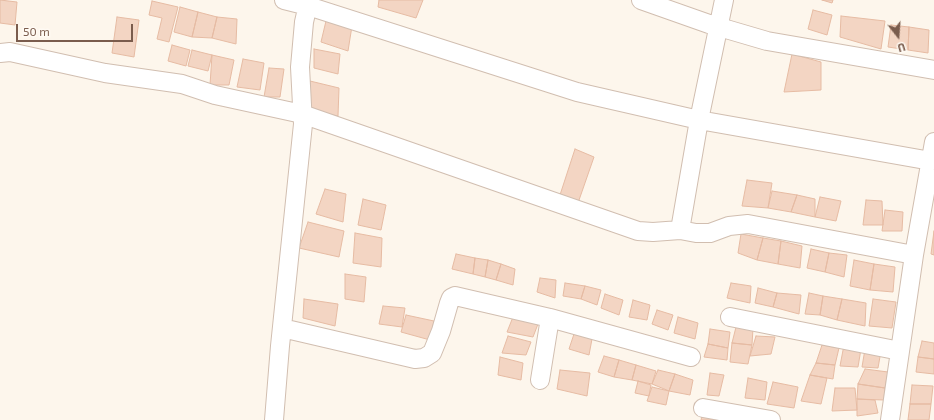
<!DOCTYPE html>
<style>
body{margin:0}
#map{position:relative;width:934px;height:420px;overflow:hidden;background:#fdf6ec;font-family:"Exo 2",sans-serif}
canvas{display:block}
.north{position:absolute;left:878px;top:16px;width:40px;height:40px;-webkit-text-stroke:3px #fffaf3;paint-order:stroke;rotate:163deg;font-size:11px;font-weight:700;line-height:16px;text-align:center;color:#7a5c4d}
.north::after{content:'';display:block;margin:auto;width:14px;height:18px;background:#7a5c4d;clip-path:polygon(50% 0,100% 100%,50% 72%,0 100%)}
.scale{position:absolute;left:16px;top:24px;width:117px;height:18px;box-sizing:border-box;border:2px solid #7a5c4d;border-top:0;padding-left:5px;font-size:12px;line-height:14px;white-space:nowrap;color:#7a5c4d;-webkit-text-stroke:3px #fffaf3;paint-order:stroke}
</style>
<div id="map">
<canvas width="934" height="420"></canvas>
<div class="north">U</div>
<div class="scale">50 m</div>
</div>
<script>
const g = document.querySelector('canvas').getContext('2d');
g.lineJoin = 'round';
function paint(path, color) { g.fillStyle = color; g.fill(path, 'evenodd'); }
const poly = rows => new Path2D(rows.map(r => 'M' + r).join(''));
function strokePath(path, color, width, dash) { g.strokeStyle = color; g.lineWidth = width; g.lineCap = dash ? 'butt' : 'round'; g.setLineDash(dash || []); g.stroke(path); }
const building = poly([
 [0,0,17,2,15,25,0,23,0,0],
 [379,0,423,0,416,18,378,7,379,0],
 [822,0,833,0,832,3,822,0],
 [152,1,178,7,169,42,157,39,162,18,149,15,152,1],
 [180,7,198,12,192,37,174,32,180,7],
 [813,10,832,15,827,35,808,29,813,10],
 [198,12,217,17,212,38,192,37,198,12],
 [841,16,885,21,881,49,840,37,841,16],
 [117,17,139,20,134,57,112,53,117,17],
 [217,17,237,19,236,44,212,38,217,17],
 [326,21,352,26,348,51,321,42,326,21],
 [891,25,909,27,908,50,888,47,891,25],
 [909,27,929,30,928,53,908,50,909,27],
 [172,45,190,50,186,66,168,61,172,45],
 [314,49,340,54,338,74,314,68,314,49],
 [192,50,212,55,208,71,188,66,192,50],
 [792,54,821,62,821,90,784,92,792,54],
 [212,55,234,60,229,85,210,85,212,55],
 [243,59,264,63,260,90,237,87,243,59],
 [269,68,284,69,280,97,264,97,269,68],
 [310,81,339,88,338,116,308,111,310,81],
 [575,149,594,157,578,203,559,198,575,149],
 [747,180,772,183,768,208,742,206,747,180],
 [325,189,346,194,343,222,316,214,325,189],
 [772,191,797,195,791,212,768,208,772,191],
 [797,195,815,199,815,217,791,212,797,195],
 [820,197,841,201,836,221,815,217,820,197],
 [363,199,386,205,381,230,358,225,363,199],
 [866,200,882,201,883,225,863,225,866,200],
 [885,210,903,212,902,231,882,231,885,210],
 [308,222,344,231,339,257,299,248,308,222],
 [934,231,934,255,931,254,934,231],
 [355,233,382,238,381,267,353,263,355,233],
 [741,234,763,238,757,260,738,253,741,234],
 [763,238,781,241,778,264,757,260,763,238],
 [781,241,802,246,800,268,778,264,781,241],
 [811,249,829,253,825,272,807,268,811,249],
 [829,253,847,255,844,277,825,272,829,253],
 [456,254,475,258,473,274,452,269,456,254],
 [475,258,488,260,485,277,473,274,475,258],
 [488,260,501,264,496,280,485,277,488,260],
 [854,260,874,264,870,290,850,286,854,260],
 [501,264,515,269,513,285,496,280,501,264],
 [874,264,895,267,893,292,870,290,874,264],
 [345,274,366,277,364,302,345,299,345,274],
 [540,278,556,280,555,298,537,292,540,278],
 [565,283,585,286,581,299,563,296,565,283],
 [731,283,751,286,750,303,727,298,731,283],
 [585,286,601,290,597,305,581,299,585,286],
 [758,288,777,293,773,307,755,303,758,288],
 [777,293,801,295,799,314,773,307,777,293],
 [809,293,823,296,820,315,805,314,809,293],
 [605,294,623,300,619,315,601,308,605,294],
 [823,296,842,299,837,320,820,315,823,296],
 [304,299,338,304,335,326,303,318,304,299],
 [842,299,866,303,865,326,837,320,842,299],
 [873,299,896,302,892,328,869,326,873,299],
 [633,300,650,305,647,320,629,317,633,300],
 [383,306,405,308,402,327,379,324,383,306],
 [657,310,673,315,668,330,652,324,657,310],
 [406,315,434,321,430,340,401,332,406,315],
 [513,317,538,324,533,337,507,332,513,317],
 [678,317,698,323,695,339,674,333,678,317],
 [736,327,753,328,752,345,732,343,736,327],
 [710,329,730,332,728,348,708,344,710,329],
 [574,334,592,339,589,355,569,349,574,334],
 [508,336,531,342,526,355,502,353,508,336],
 [756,336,775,337,771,354,750,356,756,336],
 [922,341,934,343,934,359,918,357,922,341],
 [732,343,752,345,748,364,730,362,732,343],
 [708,344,728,348,727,360,704,357,708,344],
 [822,345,839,348,835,365,816,363,822,345],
 [844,345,861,349,858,367,840,366,844,345],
 [865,349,881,351,878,368,862,367,865,349],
 [604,356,619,360,614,377,598,372,604,356],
 [500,357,523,363,521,380,498,375,500,357],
 [918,357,934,359,934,374,916,372,918,357],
 [619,360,636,365,632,380,614,377,619,360],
 [816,363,835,365,833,379,810,375,816,363],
 [636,365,656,371,652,384,632,380,636,365],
 [865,369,888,372,885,388,858,384,865,369],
 [560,370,590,373,587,396,557,389,560,370],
 [658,370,675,374,669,391,652,384,658,370],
 [710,373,724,375,719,396,707,395,710,373],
 [675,374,693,380,690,395,669,391,675,374],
 [810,375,827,378,821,404,801,401,810,375],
 [748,378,767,382,765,400,745,398,748,378],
 [638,381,651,385,649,396,635,393,638,381],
 [773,382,798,387,794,408,767,404,773,382],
 [858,384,885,388,884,400,857,399,858,384],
 [912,385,933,386,931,404,910,404,912,385],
 [652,387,669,391,666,405,647,401,652,387],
 [835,388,855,388,857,410,832,411,835,388],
 [857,399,875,400,878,413,857,416,857,399],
 [910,404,931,404,929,420,908,420,910,404],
 [702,416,718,420,701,420,702,416]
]);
paint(building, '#f3d5c3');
strokePath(building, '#e6bba3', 1);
const minor = poly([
 [284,0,308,6,577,92,699,120,931,161],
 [641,0,709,24,767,41,934,70],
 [0,53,10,52,105,73,182,84,215,95,302,114,638,231,653,232,680,230,696,233,710,233,729,226,748,224,914,255],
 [680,230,699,120,724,0],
 [730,317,900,351],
 [282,328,415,359,424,358,432,353,441,331,449,303,451,298,455,296,550,318,691,357],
 [540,380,550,318],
 [703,408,771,420],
 [274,420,280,346,303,124,300,67,304,22,309,0],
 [890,420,914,255,934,142]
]);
strokePath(minor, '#d1beb0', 20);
strokePath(minor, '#fff', 18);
</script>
